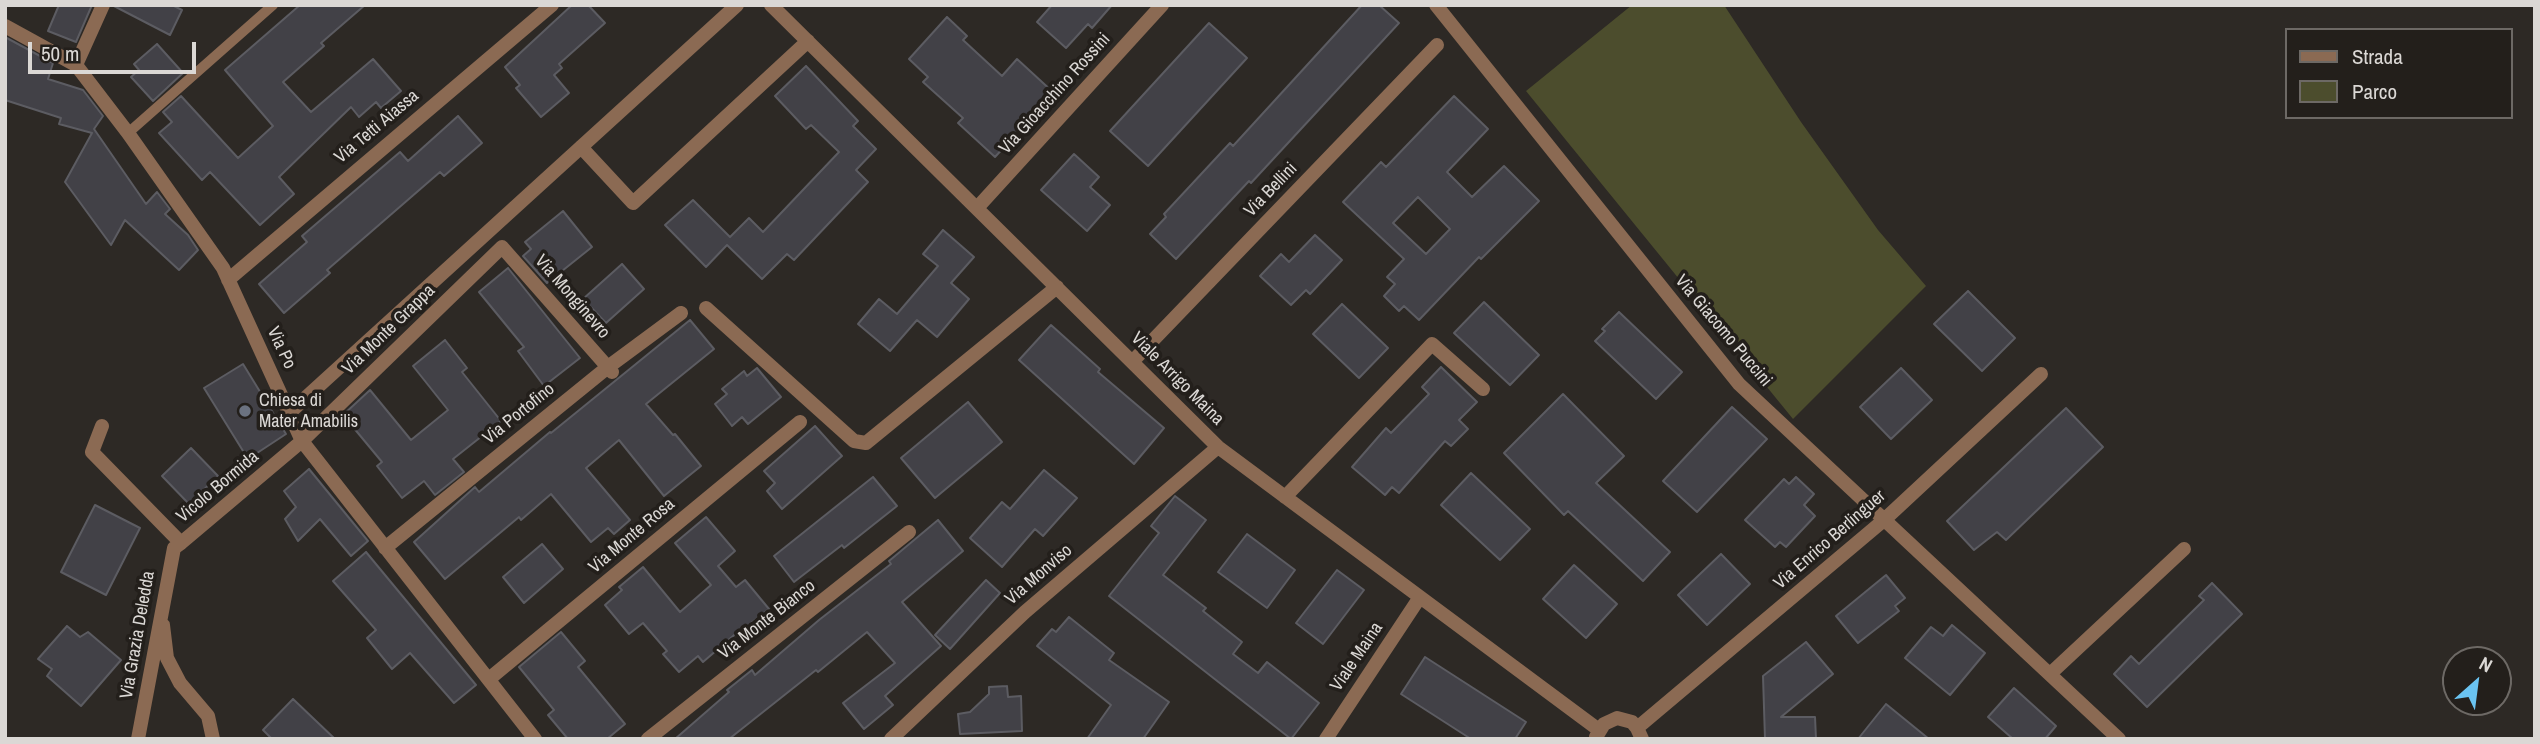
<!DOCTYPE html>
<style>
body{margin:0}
#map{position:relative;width:2540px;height:744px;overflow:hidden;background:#2d2925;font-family:"Archivo Narrow",sans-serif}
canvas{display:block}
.frame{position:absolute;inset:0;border:7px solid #dbd8d5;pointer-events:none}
.legend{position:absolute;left:2285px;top:28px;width:228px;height:91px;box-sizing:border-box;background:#231f1b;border:2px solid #6d6965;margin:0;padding:9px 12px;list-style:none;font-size:21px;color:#dbd8d5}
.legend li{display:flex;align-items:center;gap:14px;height:35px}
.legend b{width:35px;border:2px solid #6d6965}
.north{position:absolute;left:2442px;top:646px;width:70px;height:70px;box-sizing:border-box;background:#231f1b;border:2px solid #6d6965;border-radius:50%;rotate:28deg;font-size:19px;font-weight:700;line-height:28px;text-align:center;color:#dbd8d5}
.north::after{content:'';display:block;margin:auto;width:24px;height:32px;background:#6ac3f1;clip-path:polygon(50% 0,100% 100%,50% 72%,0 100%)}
.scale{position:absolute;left:28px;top:42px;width:168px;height:32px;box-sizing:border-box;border:4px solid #dbd8d5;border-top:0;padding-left:9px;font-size:21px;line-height:24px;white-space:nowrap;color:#dbd8d5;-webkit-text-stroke:5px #231f1b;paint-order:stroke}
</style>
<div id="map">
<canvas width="2540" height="744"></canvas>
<div class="frame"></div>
<ul class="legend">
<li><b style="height:9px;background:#8b6a53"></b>Strada</li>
<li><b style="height:19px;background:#4c4d2d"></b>Parco</li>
</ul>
<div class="north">N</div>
<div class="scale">50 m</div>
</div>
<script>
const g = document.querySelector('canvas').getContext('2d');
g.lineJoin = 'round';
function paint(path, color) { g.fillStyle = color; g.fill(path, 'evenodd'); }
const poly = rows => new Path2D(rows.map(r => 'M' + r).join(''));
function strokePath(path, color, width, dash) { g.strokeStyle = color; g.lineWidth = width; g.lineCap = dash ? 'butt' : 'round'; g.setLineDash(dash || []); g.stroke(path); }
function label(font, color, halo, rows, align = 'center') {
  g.font = font + ' "Archivo Narrow",sans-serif'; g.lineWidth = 7; g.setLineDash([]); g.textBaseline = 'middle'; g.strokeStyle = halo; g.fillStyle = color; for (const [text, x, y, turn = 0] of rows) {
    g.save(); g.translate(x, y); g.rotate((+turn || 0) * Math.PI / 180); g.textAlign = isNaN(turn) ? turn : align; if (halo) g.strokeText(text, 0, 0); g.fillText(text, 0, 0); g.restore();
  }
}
paint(poly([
 [1632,5,1724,5,1801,122,1878,230,1926,286,1793,419,1526,91]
]), '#4c4d2d');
const building = poly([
 [59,5,92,5,76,42,48,31,59,5],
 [112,5,172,5,182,10,170,35,112,5],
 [300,5,365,5,321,43,324,46,283,82,311,112,373,59,401,91,381,108,376,102,359,117,351,107,279,177,294,194,260,225,210,172,202,180,159,133,172,122,163,112,181,96,238,158,273,126,225,70,300,5],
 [572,5,588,5,605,23,559,64,562,68,554,75,569,93,541,117,516,88,520,85,505,67,572,5],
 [1052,5,1112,5,1092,28,1088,24,1066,48,1037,22,1052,5],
 [1362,5,1379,5,1399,23,1251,183,1249,181,1176,259,1150,234,1166,217,1164,214,1230,143,1233,146,1362,5],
 [947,17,967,36,963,40,1002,76,1017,59,1054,93,995,157,958,123,963,118,923,82,928,77,909,59,947,17],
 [1209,23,1247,58,1148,166,1110,131,1209,23],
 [5,37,53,63,48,79,83,90,103,116,94,129,146,204,157,192,170,209,165,214,188,235,198,250,179,270,125,220,111,245,65,182,92,133,59,124,61,118,5,100,5,37],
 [157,44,183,73,153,101,131,77,139,70,134,64,157,44],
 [806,66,858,121,853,126,876,149,856,170,868,182,794,260,787,254,762,279,727,245,706,267,665,225,693,200,730,237,749,218,763,232,839,152,811,125,806,129,775,96,806,66],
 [1454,96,1488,129,1447,172,1472,197,1504,166,1539,201,1481,259,1479,257,1419,320,1404,306,1399,311,1384,296,1395,284,1387,277,1404,259,1343,202,1381,162,1386,167,1454,96],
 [1418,197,1450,229,1426,254,1393,223,1418,197],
 [458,116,482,143,444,176,440,172,327,270,330,273,284,313,259,284,307,242,302,236,400,152,408,161,458,116],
 [1074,154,1099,177,1090,187,1110,205,1087,231,1041,190,1074,154],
 [563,211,592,247,547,283,523,256,531,249,525,242,563,211],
 [943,230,974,257,951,283,969,299,937,337,917,320,890,351,858,324,879,299,897,314,938,266,923,254,943,230],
 [1315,235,1342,260,1310,294,1306,290,1291,305,1260,276,1281,254,1289,262,1315,235],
 [622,264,644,289,606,323,583,299,622,264],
 [508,268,580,358,544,386,518,351,524,347,479,292,508,268],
 [1968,291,2015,338,1982,371,1934,324,1968,291],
 [1484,302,1539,355,1510,385,1454,333,1484,302],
 [1342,304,1388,348,1359,378,1313,334,1342,304],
 [1619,312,1682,372,1656,399,1595,341,1605,331,1602,329,1619,312],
 [690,320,714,349,646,404,673,435,675,434,701,466,664,496,619,440,586,468,630,520,614,534,608,528,591,542,551,494,521,520,519,517,445,579,414,542,475,487,479,492,550,432,551,433,690,320],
 [1051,325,1100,369,1098,372,1164,428,1134,464,1019,360,1051,325],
 [445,340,467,368,462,372,501,421,453,459,464,472,435,495,424,481,402,498,377,466,382,462,343,415,370,390,411,440,448,410,413,366,445,340],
 [243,364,286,434,248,459,204,388,243,364],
 [1441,367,1477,402,1459,420,1468,429,1451,446,1445,441,1399,493,1392,487,1385,495,1352,467,1386,428,1391,433,1429,394,1422,387,1441,367],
 [757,368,781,397,748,424,742,417,732,426,715,404,727,394,722,389,744,371,747,376,757,368],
 [1901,368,1932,400,1891,439,1860,407,1901,368],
 [1563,394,1624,456,1596,483,1670,552,1643,581,1568,511,1564,515,1504,453,1563,394],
 [968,402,1002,442,935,498,901,458,968,402],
 [1732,407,1767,439,1697,512,1663,481,1732,407],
 [2066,408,2103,447,2006,540,1997,532,1974,550,1947,521,2066,408],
 [815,426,842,456,782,509,767,491,775,483,764,471,815,426],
 [191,448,218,476,189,504,162,476,191,448],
 [309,469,368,541,351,556,320,519,298,541,285,519,296,507,284,491,309,469],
 [1044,470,1077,498,1043,536,1035,529,1002,567,970,538,1002,502,1010,509,1044,470],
 [1471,473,1530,529,1500,560,1441,505,1471,473],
 [873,477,897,506,844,548,842,545,794,582,774,556,873,477],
 [1796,477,1814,494,1804,505,1815,516,1786,547,1780,542,1775,547,1745,520,1784,479,1789,484,1796,477],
 [1175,496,1206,520,1163,575,1206,608,1203,611,1242,642,1233,654,1258,673,1267,662,1319,703,1291,739,1109,596,1159,533,1151,526,1175,496],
 [95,505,140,528,106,595,61,572,95,505],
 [706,517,735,551,718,566,736,587,745,580,769,609,741,631,740,630,703,662,698,656,679,672,663,654,667,651,643,623,629,634,605,605,622,590,619,587,643,567,680,612,711,585,675,543,706,517],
 [938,520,963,551,902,602,941,646,885,696,893,705,864,729,843,703,895,663,867,632,818,672,816,670,729,739,675,739,729,692,727,690,752,670,755,675,819,620,891,564,889,561,938,520],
 [1247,534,1295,570,1267,608,1218,572,1247,534],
 [542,544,563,569,524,603,503,577,542,544],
 [366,552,476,685,454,703,410,653,392,669,367,638,376,630,333,581,366,552],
 [1721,554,1750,584,1707,625,1678,595,1721,554],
 [1574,565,1617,604,1586,638,1543,599,1574,565],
 [1337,570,1364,590,1323,644,1296,623,1337,570],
 [1886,575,1905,598,1895,606,1899,611,1858,643,1836,616,1886,575],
 [986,580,1000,593,950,649,935,635,986,580],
 [2212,583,2242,614,2147,707,2114,674,2131,656,2139,664,2204,600,2199,596,2212,583],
 [1069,617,1114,653,1109,660,1169,702,1143,739,1087,739,1111,705,1037,646,1052,629,1056,632,1069,617],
 [1952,625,1985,653,1950,695,1905,658,1931,627,1943,636,1952,625],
 [67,626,80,637,88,632,121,660,81,706,47,676,52,669,38,659,67,626],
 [561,632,585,661,578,667,625,724,607,739,568,739,548,715,554,710,519,667,561,632],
 [1806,642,1833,674,1781,717,1815,717,1816,739,1765,739,1763,676,1806,642],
 [1425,657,1526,722,1515,739,1471,739,1401,694,1425,657],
 [1007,686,1008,697,1021,696,1022,731,960,734,958,714,970,712,989,694,989,687,1007,686],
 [2014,688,2056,726,2045,739,2013,739,1988,717,2014,688],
 [293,699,335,739,272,739,263,730,293,699],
 [1886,704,1929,739,1858,739,1886,704]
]);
paint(building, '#424147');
strokePath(building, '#5c5c62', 2);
strokePath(poly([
 [128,133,273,5]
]), '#8b6a53', 10);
strokePath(poly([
 [771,5,1218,447,1599,730],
 [1436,5,1739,384,2119,739],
 [5,26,76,65,128,133,223,268,302,441,535,739],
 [76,65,103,5],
 [581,147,633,203,808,41],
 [977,208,1162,5],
 [228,280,552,5],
 [706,308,854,441,866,443,1057,287],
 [1132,362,1437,45],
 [289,413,737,5],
 [102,426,92,452,181,543,302,441,502,247,612,372],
 [1285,497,1432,344,1483,389],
 [385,548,608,367,681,313],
 [163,625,167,658,180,683,208,716,213,739],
 [2050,674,2184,549],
 [489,679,800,422],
 [1637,728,1884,520,2041,374],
 [1596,737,1604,724,1617,718,1632,722,1637,728,1642,739],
 [138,739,174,548,181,543],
 [648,739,909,532],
 [891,739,1025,612,1218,447],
 [1326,739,1420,597]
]), '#8b6a53', 14);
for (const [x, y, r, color] of [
 [245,411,7,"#6b7280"]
]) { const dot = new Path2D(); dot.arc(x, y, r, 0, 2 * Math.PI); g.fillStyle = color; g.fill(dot); strokePath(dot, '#231f1b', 2.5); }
label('18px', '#dbd8d5', '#231f1b', [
 ["Via Gioacchino Rossini",1055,94,-48],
 ["Via Tetti Aiassa",377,127,-40],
 ["Via Bellini",1271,190,-46],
 ["Via Monginevro",572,297,49],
 ["Via Monte Grappa",389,330,-44],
 ["Via Giacomo Puccini",1723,331,50],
 ["Via Po",281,348,65],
 ["Viale Arrigo Maina",1177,379,45],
 ["Via Portofino",519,414,-39],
 ["Vicolo Bormida",218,487,-40],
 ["Via Monte Rosa",632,536,-40],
 ["Via Enrico Berlinguer",1830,540,-41],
 ["Via Monviso",1039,575,-41],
 ["Via Monte Bianco",767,620,-38],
 ["Via Grazia Deledda",138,635,-80],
 ["Viale Maina",1357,657,-56]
]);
label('18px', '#dbd8d5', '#231f1b', [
 ["Chiesa di",259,401],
 ["Mater Amabilis",259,422]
], 'left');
</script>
